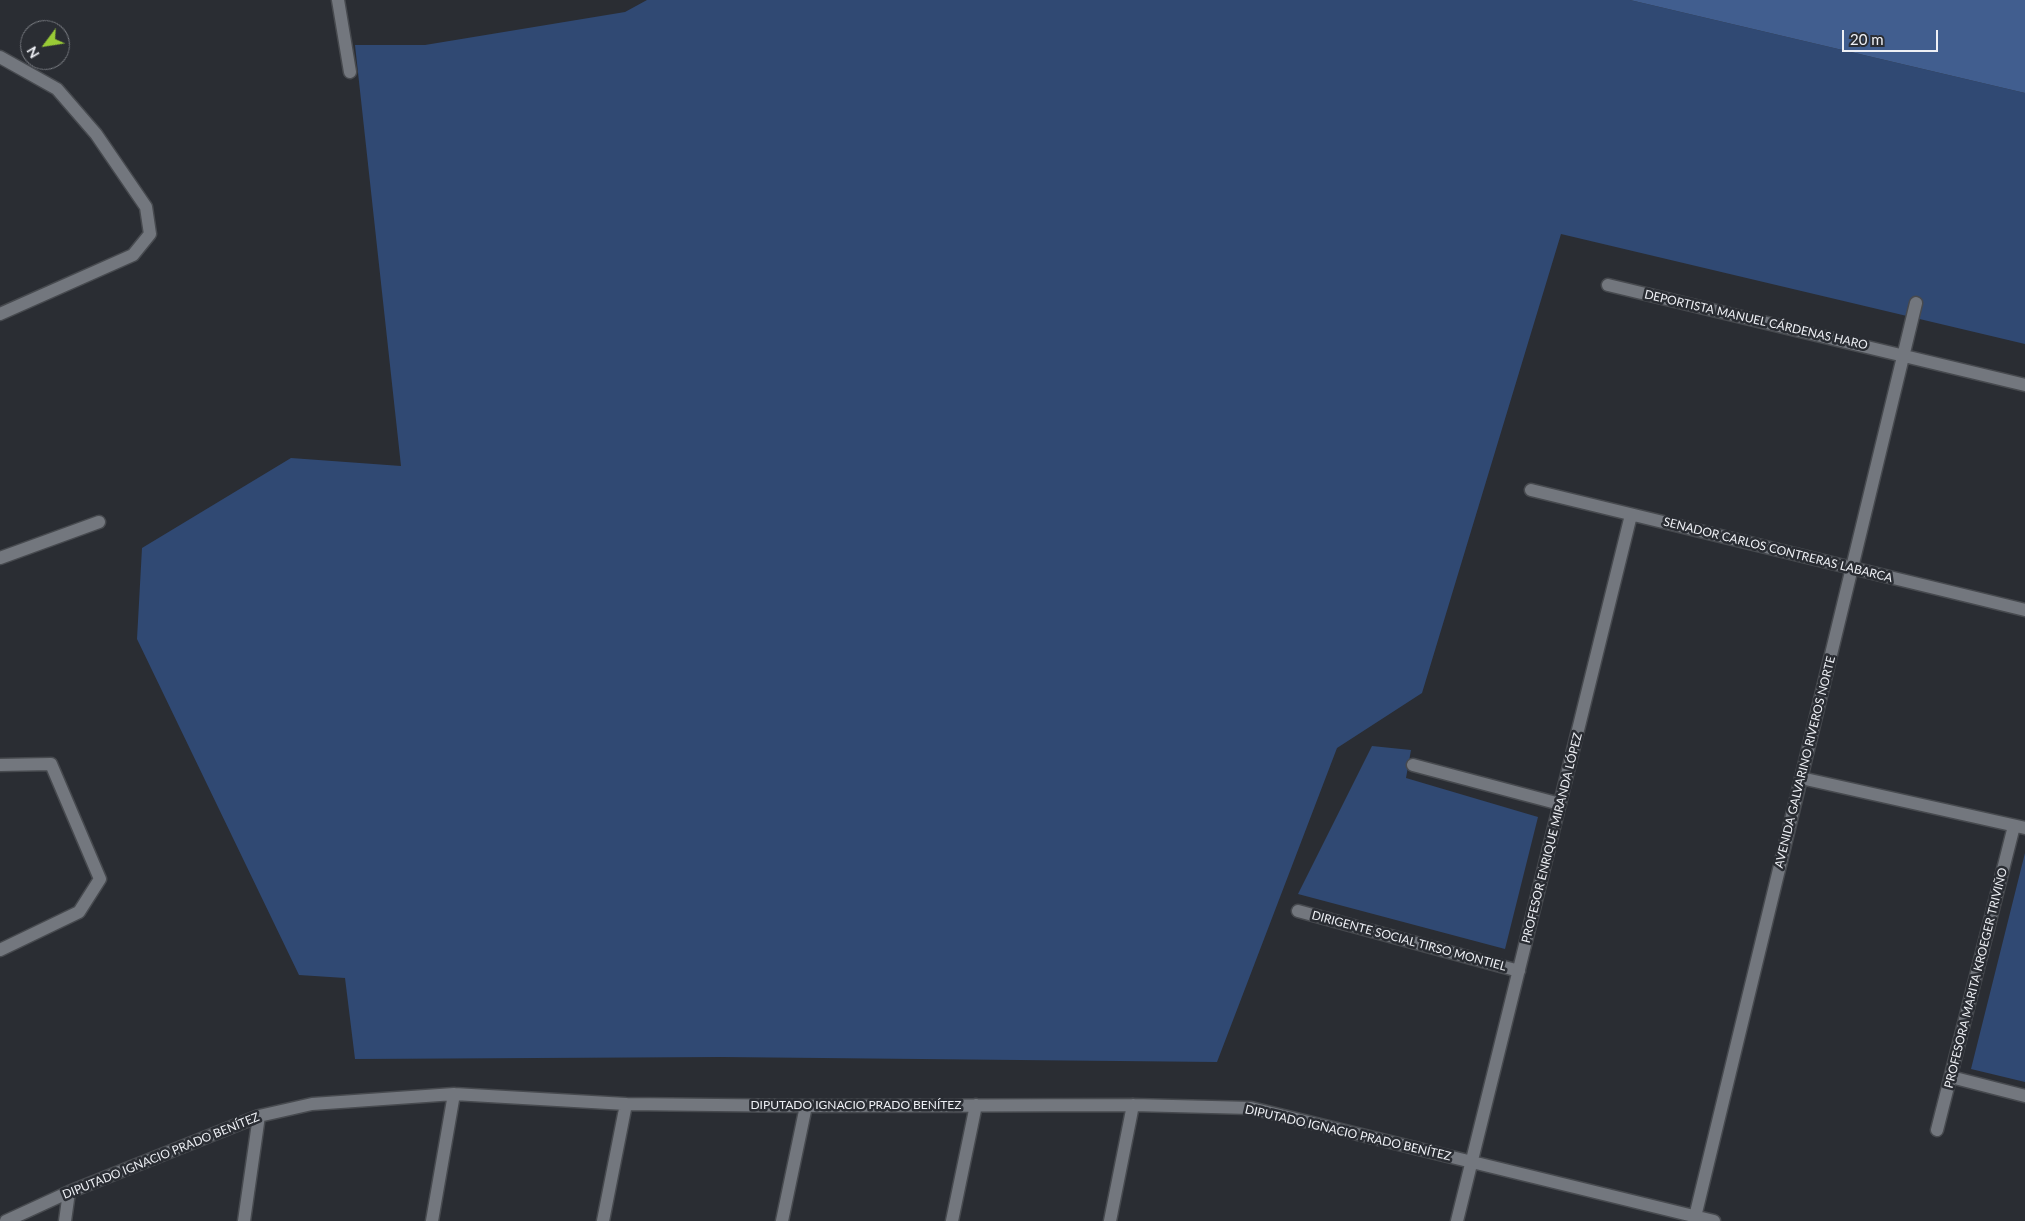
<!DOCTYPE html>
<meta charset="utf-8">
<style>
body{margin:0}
#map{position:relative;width:2025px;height:1221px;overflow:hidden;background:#2a2d33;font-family:Lato,sans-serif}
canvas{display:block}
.north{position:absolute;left:20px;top:20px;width:50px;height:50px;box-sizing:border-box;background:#2a2d33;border:1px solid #787b81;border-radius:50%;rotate:239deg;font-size:14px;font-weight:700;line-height:20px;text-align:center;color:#eef0f5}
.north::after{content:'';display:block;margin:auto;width:18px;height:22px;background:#99cb36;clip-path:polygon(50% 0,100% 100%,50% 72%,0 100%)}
.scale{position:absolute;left:1842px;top:30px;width:96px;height:22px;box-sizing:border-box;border:2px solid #eef0f5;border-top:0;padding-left:6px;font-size:15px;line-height:18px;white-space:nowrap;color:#eef0f5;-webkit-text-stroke:4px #2a2d33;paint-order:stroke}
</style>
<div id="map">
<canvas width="2025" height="1221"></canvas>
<div class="north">N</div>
<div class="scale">20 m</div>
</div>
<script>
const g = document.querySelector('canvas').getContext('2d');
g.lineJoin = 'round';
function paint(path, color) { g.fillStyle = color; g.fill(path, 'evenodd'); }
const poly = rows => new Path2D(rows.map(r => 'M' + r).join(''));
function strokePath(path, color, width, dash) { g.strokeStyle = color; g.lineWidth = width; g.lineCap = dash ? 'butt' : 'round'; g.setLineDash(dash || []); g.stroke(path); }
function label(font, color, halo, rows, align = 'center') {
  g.font = font + ' Lato,sans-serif'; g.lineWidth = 5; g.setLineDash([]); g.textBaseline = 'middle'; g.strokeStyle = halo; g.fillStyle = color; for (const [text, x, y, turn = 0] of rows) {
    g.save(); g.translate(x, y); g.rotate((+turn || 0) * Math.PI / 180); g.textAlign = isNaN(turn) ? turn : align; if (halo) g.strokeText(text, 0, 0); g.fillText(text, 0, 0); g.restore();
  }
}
paint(poly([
 [647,0,1630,0,2025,93,2025,344,1561,234,1422,693,1337,748,1217,1062,722,1057,355,1059,345,978,299,975,137,639,142,548,291,458,401,466,355,45,425,45,625,12],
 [1372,746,1411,750,1406,778,1538,817,1505,949,1298,894],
 [2025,853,2025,1082,1971,1069]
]), '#304973');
paint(poly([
 [1630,0,2025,0,2025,93]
]), '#415e8f');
const minor = poly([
 [338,0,350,72],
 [0,57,57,89,96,134,146,207,150,234,133,255,0,314],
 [1608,285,2025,385],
 [1531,490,2025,610],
 [0,558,99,522],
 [0,765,51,764,100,879,79,912,0,950],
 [1413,765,1560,804],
 [1801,778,2025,828],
 [1298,911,1519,971],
 [1951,1077,2025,1096],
 [1937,1130,2014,826],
 [6,1221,69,1192,259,1116,312,1104,454,1094,626,1104,806,1106,1133,1105,1251,1108,1714,1221],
 [65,1221,69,1192],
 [244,1221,259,1116],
 [432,1221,454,1094],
 [603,1221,626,1104],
 [782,1221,806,1106],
 [952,1221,976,1105],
 [1110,1221,1133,1105],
 [1457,1221,1631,515],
 [1694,1221,1916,303]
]);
strokePath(minor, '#474a4f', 15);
strokePath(minor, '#73777e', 12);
label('12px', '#eef0f5', '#2a2d33', [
 ["DEPORTISTA MANUEL CÁRDENAS HARO",1756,320,13],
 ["SENADOR CARLOS CONTRERAS LABARCA",1778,550,14],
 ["AVENIDA GALVARINO RIVEROS NORTE",1805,762,-76],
 ["PROFESOR ENRIQUE MIRANDA LÓPEZ",1552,838,-76],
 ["DIRIGENTE SOCIAL TIRSO MONTIEL",1409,941,15],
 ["PROFESORA MARITA KROEGER TRIVIÑO",1976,978,-76],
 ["DIPUTADO IGNACIO PRADO BENÍTEZ",856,1105],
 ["DIPUTADO IGNACIO PRADO BENÍTEZ",1348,1133,13],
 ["DIPUTADO IGNACIO PRADO BENÍTEZ",161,1156,-22]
]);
</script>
